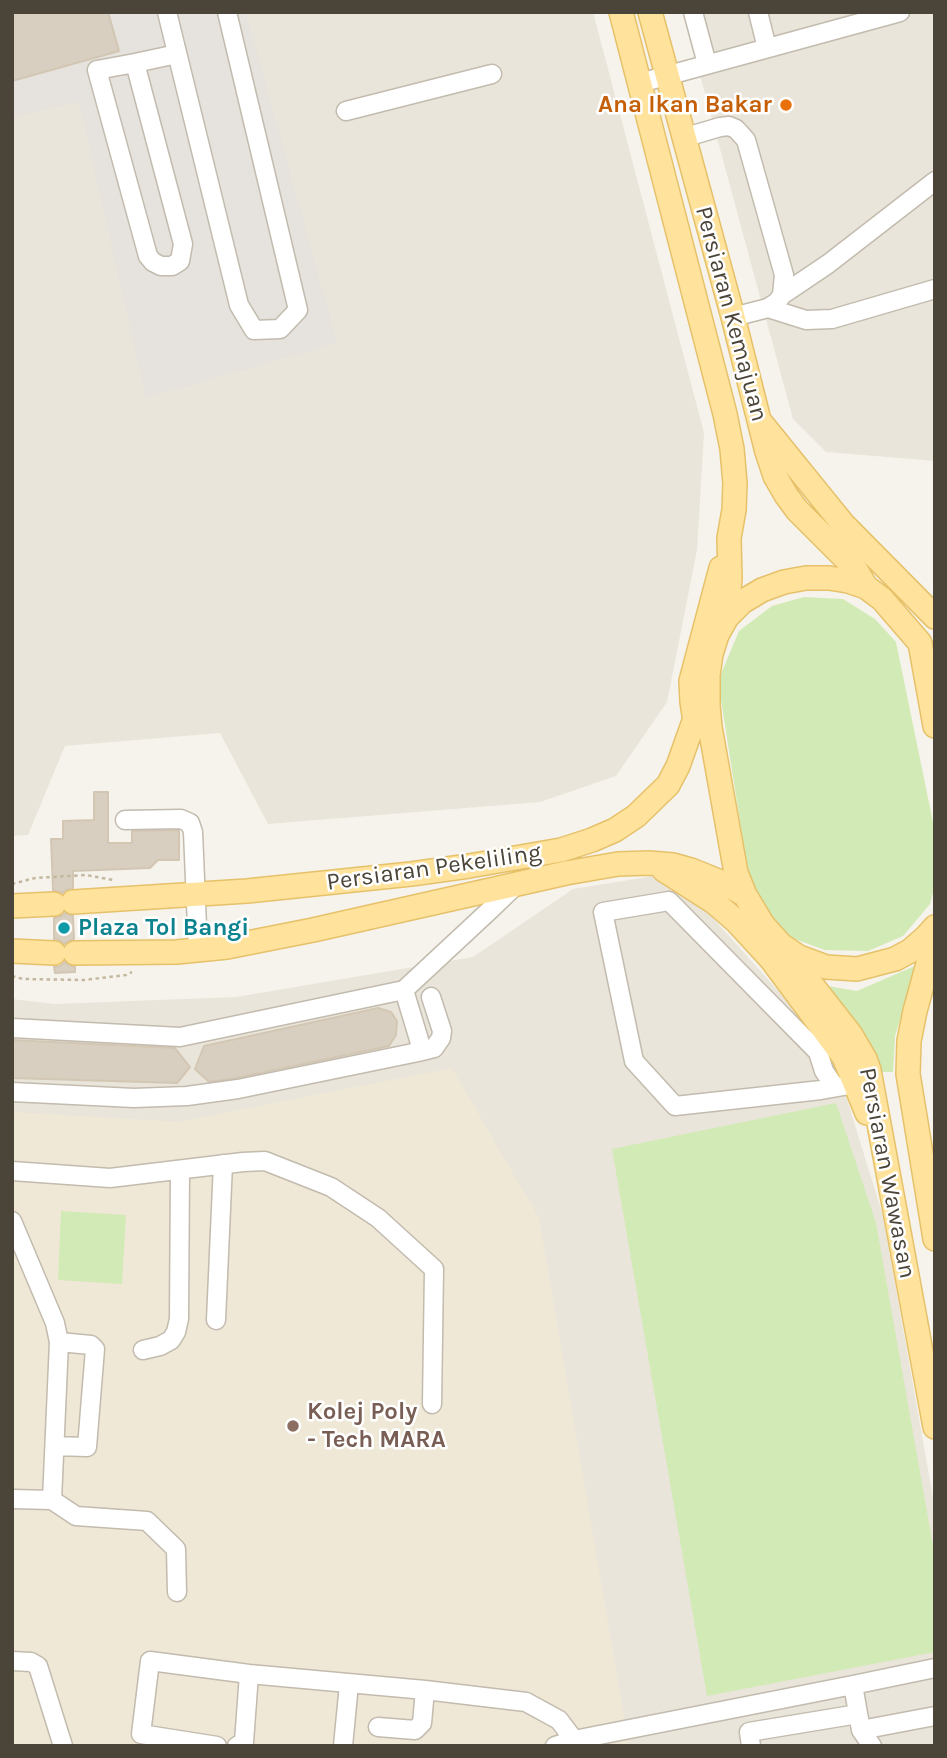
<!DOCTYPE html>
<style>
body{margin:0}
#map{position:relative;width:947px;height:1758px;overflow:hidden;background:#f6f3ec;font-family:Karla,sans-serif}
canvas{display:block}
.frame{position:absolute;inset:0;border:14px solid #4b4439;pointer-events:none}
</style>
<div id="map">
<canvas width="947" height="1758"></canvas>
<div class="frame"></div>
</div>
<script>
const g = document.querySelector('canvas').getContext('2d');
g.lineJoin = 'round';
function paint(path, color) { g.fillStyle = color; g.fill(path, 'evenodd'); }
const poly = rows => new Path2D(rows.map(r => 'M' + r).join(''));
function strokePath(path, color, width, dash) { g.strokeStyle = color; g.lineWidth = width; g.lineCap = dash ? 'butt' : 'round'; g.setLineDash(dash || []); g.stroke(path); }
function label(font, color, halo, rows, align = 'center') {
  g.font = font + ' Karla,sans-serif'; g.lineWidth = 5; g.setLineDash([]); g.textBaseline = 'middle'; g.strokeStyle = halo; g.fillStyle = color; for (const [text, x, y, turn = 0] of rows) {
    g.save(); g.translate(x, y); g.rotate((+turn || 0) * Math.PI / 180); g.textAlign = isNaN(turn) ? turn : align; if (halo) g.strokeText(text, 0, 0); g.fillText(text, 0, 0); g.restore();
  }
}
paint(poly([
 [12,12,593,12,704,433,697,550,667,702,616,776,540,802,268,824,220,733,65,746,28,835,12,836],
 [683,12,935,12,935,461,826,452,793,419],
 [654,876,696,899,832,1051,883,1216,935,1509,935,1746,12,1746,12,999,55,1004,236,997,473,957,573,889]
]), '#eae5da');
paint(poly([
 [12,12,246,12,337,343,146,398,79,102,12,117]
]), '#e6e2dd');
paint(poly([
 [452,1068,539,1218,629,1746,12,1746,12,1112,180,1122]
]), '#efe8d6');
paint(poly([
 [804,597,843,599,875,619,896,642,935,832,935,885,930,904,903,936,868,951,825,950,789,937,764,911,750,885,718,681,739,631,772,606],
 [917,965,895,1036,893,1072,881,1072,810,983,857,991],
 [836,1103,876,1223,935,1557,935,1652,707,1696,612,1149],
 [61,1211,126,1215,122,1284,58,1280]
]), '#d2eab5');
const building = poly([
 [12,12,108,12,119,51,12,81,12,12],
 [94,792,108,792,108,843,132,843,132,831,179,830,179,860,158,860,150,868,73,871,73,888,66,890,62,893,53,890,51,839,63,839,63,821,94,820,94,792],
 [65,913,73,916,74,939,69,941,64,944,61,941,54,939,54,918,61,916,65,913],
 [65,962,69,965,75,967,75,972,55,973,54,967,60,966,65,962],
 [378,1008,391,1012,397,1021,396,1035,389,1046,236,1078,209,1082,195,1069,204,1046,378,1008],
 [12,1040,175,1048,190,1067,177,1083,12,1078,12,1040]
]);
paint(building, '#d8cfc1');
strokePath(building, '#d3c7b4', 2);
const minor = poly([
 [167,12,239,305,254,330,280,329,298,310,227,12],
 [693,12,707,64],
 [758,12,767,48],
 [135,63,183,244,180,261,172,266,161,266,153,262,148,256,97,70,135,63],
 [135,63,177,54],
 [640,83,900,12],
 [346,111,492,74],
 [683,138,720,127,729,126,736,129,746,140,784,275,782,295,777,302,768,308],
 [782,295,828,264,935,181],
 [733,317,768,308,806,320,832,319,935,289],
 [125,820,181,819,190,823,193,832,198,950],
 [404,990,420,1043,418,1052],
 [12,1028,180,1037,404,990,490,910,516,885],
 [835,1087,824,1071,818,1052,669,901,603,912,634,1061,675,1106,821,1090,855,1084],
 [12,1092,134,1098,187,1096,238,1089,418,1052,434,1048,441,1038,442,1031,431,997],
 [12,1171,110,1178,243,1162,265,1161,331,1187,378,1218,434,1269,432,1404],
 [12,1221,55,1323,59,1342,52,1500],
 [216,1320,223,1164],
 [143,1350,160,1346,171,1340,176,1332,179,1319,180,1170],
 [55,1446,87,1447,95,1349,91,1345,59,1342],
 [12,1499,52,1500,76,1516,147,1521,176,1549,177,1592],
 [12,1661,31,1662,38,1666,63,1746],
 [853,1685,861,1730,872,1746],
 [378,1727,415,1730,422,1723,425,1690],
 [861,1730,935,1716],
 [217,1746,141,1734,150,1661,249,1674,425,1690,526,1702,559,1720,574,1740],
 [237,1746,244,1742,249,1674],
 [343,1746,349,1684],
 [555,1746,574,1740,853,1685,935,1668],
 [751,1746,749,1732,858,1714]
]);
const major = poly([
 [621,12,725,414,732,449,735,483,734,510,729,538,730,578,727,617],
 [650,12,733,317,767,452,775,476,786,495,797,510,843,556,856,570,866,587],
 [762,424,843,524,935,617],
 [694,715,692,702,691,681,721,568],
 [935,726,920,643,882,599,866,587,848,581,829,578,806,578,784,582,762,590,742,602,727,617,717,635,711,654,708,675,708,705,710,727,736,873,745,895,763,925,781,945,799,957,826,967,857,969,895,959,910,951,926,937,935,927],
 [664,870,714,902,736,921,771,959,844,1057,867,1113],
 [73,902,247,891,411,874,469,866,561,850,592,840,615,830,636,816,668,785,678,766,704,693],
 [12,906,54,904],
 [935,938,915,1011,909,1041,908,1074,935,1239],
 [12,951,54,953],
 [75,953,177,952,227,947,313,930,566,873,618,864,649,863,673,865,691,870,728,885,745,895],
 [787,953,851,1035,865,1059,869,1070,935,1427]
]);
strokePath(minor, '#c2bbae', 21);
strokePath(major, '#e6c16a', 26);
strokePath(poly([
 [12,884,35,878,86,875,113,880],
 [12,976,23,979,84,980,126,975,132,972]
]), '#c4b79f', 2.5, [3.5, 3.5]);
strokePath(minor, '#fff', 18);
strokePath(major, '#ffe39c', 23);
for (const [x, y, r, color] of [
 [786,105,7,"#e8710a"],
 [64,928,7,"#0f9aa8"],
 [293,1426,7,"#8d6e63"]
]) { const dot = new Path2D(); dot.arc(x, y, r, 0, 2 * Math.PI); g.fillStyle = color; g.fill(dot); strokePath(dot, '#fff', 2.5); }
label('bold 24px', '#c56008', '#fff', [
 ["Ana Ikan Bakar",772,105]
], 'right');
label('24px', '#4b4439', '#fff', [
 ["Persiaran Kemajuan",731,314,75],
 ["Persiaran Pekeliling",434,868,-8],
 ["Persiaran Wawasan",887,1173,79]
]);
label('bold 24px', '#0d838f', '#fff', [
 ["Plaza Tol Bangi",78,928]
], 'left');
label('bold 24px', '#785e54', '#fff', [
 ["Kolej Poly",307,1412],
 ["- Tech MARA",307,1440]
], 'left');
</script>
